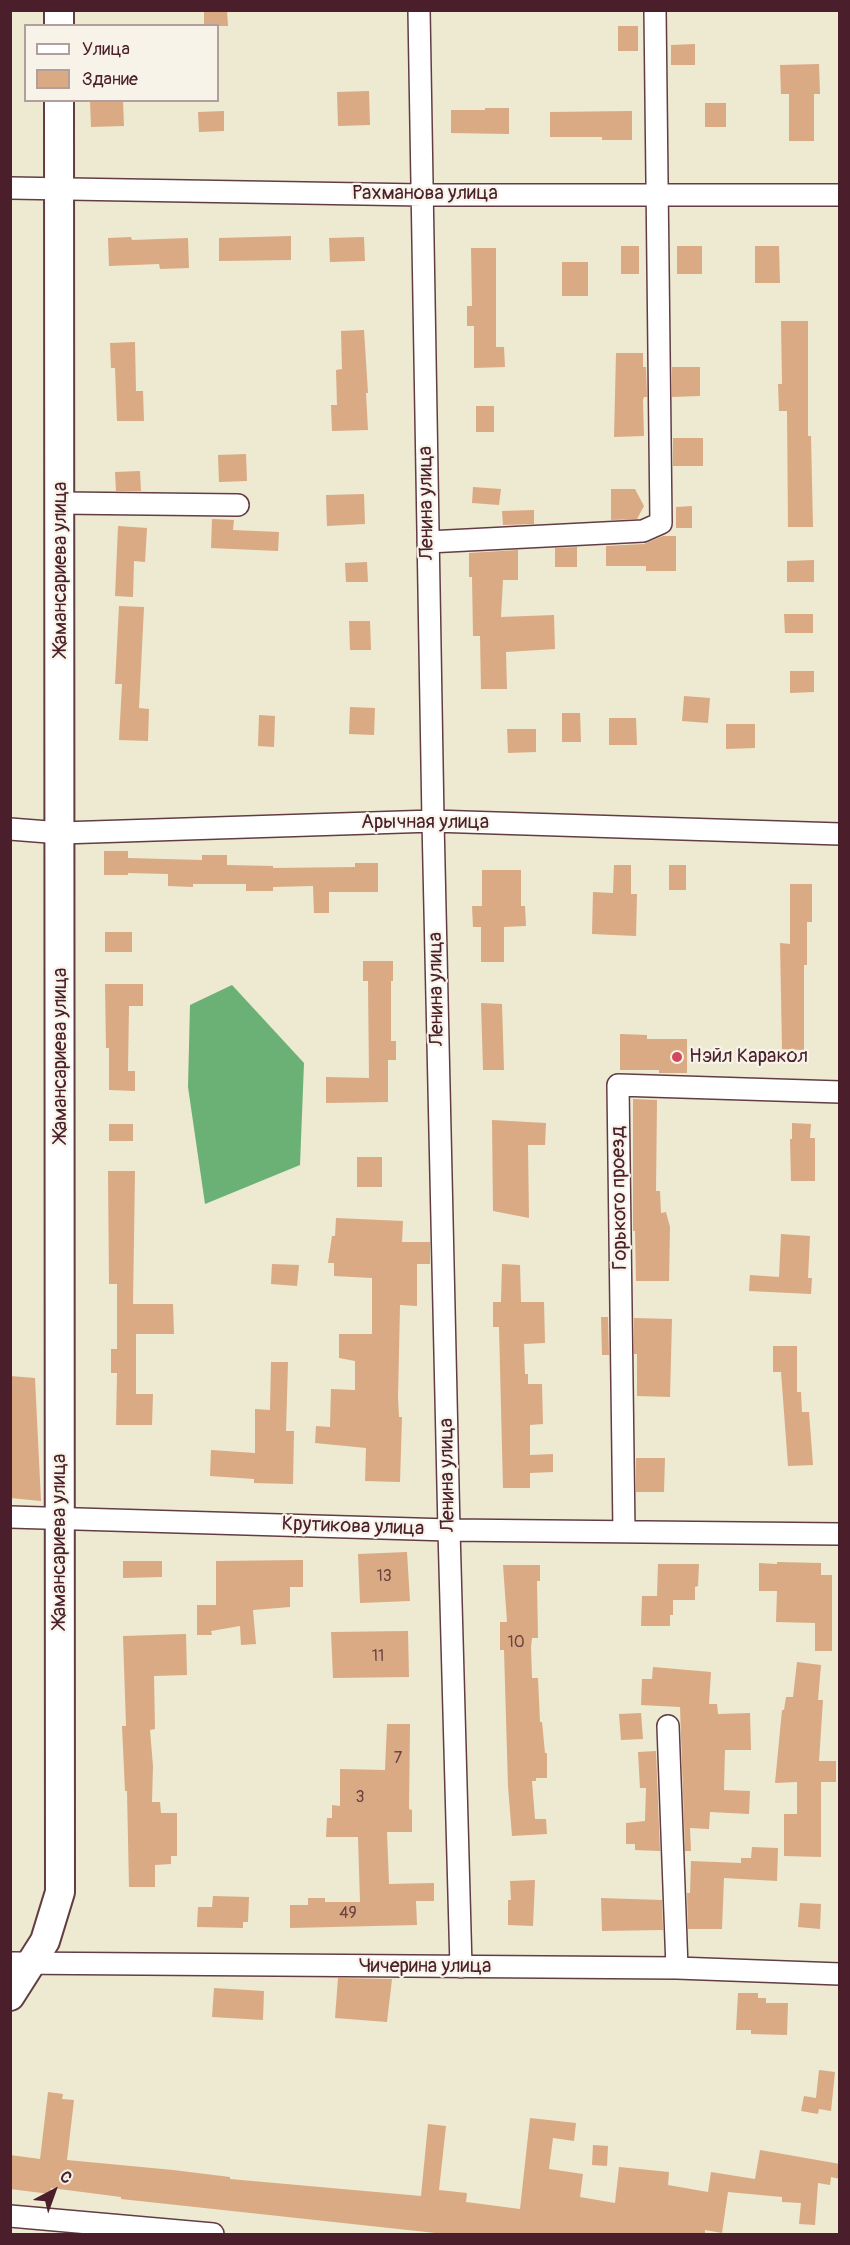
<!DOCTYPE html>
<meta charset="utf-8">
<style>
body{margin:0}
#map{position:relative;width:850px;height:2245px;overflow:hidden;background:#eee9d1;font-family:Pangolin,sans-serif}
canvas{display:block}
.frame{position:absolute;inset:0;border:12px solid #4a1f2b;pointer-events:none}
.legend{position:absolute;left:24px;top:24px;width:195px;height:78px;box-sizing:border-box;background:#f7f3e8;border:2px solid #b29e9c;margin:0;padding:8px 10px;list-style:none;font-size:18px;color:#4a1f2b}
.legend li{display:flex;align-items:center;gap:12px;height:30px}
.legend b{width:30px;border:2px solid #b29e9c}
.north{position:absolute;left:24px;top:2161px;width:60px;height:60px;-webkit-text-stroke:4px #f7f3e8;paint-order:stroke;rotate:41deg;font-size:16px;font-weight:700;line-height:24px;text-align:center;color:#4a1f2b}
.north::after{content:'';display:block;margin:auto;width:21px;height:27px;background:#4a1f2b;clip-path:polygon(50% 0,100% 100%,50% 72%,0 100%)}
</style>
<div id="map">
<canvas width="850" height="2245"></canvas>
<div class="frame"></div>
<ul class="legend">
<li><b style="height:8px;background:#fff"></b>Улица</li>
<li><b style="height:16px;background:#d9aa84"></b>Здание</li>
</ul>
<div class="north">С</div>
</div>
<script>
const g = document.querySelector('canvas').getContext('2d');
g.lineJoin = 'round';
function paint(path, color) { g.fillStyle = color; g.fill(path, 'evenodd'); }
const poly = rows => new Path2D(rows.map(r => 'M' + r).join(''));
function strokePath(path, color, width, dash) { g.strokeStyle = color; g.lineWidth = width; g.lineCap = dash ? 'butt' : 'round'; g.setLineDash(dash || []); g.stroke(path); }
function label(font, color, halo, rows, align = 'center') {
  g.font = font + ' Pangolin,sans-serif'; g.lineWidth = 4.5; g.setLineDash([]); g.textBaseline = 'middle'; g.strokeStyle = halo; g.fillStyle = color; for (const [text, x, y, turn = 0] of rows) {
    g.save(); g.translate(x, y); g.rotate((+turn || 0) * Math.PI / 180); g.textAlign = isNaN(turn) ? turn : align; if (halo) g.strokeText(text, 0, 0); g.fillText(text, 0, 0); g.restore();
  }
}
paint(poly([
 [232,985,304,1063,300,1165,205,1204,188,1087,190,1005]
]), '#6bb075');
paint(poly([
 [204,10,227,10,228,26,204,26],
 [618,26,638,26,638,51,618,51],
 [695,44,695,65,671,65,671,45],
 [819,64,820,94,814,94,814,141,789,141,789,94,781,94,780,65],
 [369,91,370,125,338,126,337,92],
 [123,100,124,126,91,127,90,101],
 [705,103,726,103,726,127,705,127],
 [485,108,509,108,509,134,451,133,451,110,485,110],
 [224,111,224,131,199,132,198,112],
 [632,111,632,140,602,140,602,137,550,137,550,112],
 [291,236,291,260,219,261,219,238],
 [131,237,132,240,188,238,189,268,160,269,159,264,109,266,108,238],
 [364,237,365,261,330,262,329,238],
 [621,246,639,246,639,274,621,274],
 [677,246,702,246,702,274,677,274],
 [755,246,779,246,780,283,755,283],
 [471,248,496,248,496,347,504,347,505,367,474,368,474,326,467,326,467,306,472,306],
 [562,262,588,262,588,296,562,296],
 [781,321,808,321,808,436,811,436,813,527,788,527,787,411,779,411,778,384,782,384],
 [364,330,368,393,366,393,368,430,332,431,331,405,337,405,336,370,342,369,341,331],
 [135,342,136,391,143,391,144,421,117,421,115,368,111,368,110,343],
 [616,353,643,353,643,367,646,367,647,397,644,397,643,400,644,436,614,437],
 [672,367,700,367,700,396,672,397],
 [476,406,494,406,494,432,476,432],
 [673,438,703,438,703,466,673,466],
 [246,454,247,481,219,482,218,455],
 [140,471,141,491,116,491,115,472],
 [473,487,501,489,499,505,472,503],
 [611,489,635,489,644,506,637,519,611,520],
 [364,494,365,524,327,526,326,495],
 [692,506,692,528,676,528,676,507],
 [534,510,534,524,503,525,502,511],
 [212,519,234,520,233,530,279,532,278,551,211,548],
 [118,526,147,528,145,562,134,561,133,597,115,596],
 [663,536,676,536,676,571,646,571,646,566,606,566,606,546,644,544],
 [577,547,577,567,555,567,555,548],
 [518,550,518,580,503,580,501,617,554,615,555,649,506,652,507,689,481,689,480,636,473,636,472,577,469,577,469,553],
 [814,560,814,582,787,582,787,561],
 [367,562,368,582,346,582,345,563],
 [119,606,144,607,139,708,149,709,148,741,119,740,122,684,115,684],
 [784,614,813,614,813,633,785,633],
 [349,621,370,621,371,650,350,650],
 [790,671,814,671,814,692,790,693],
 [684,696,710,698,708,723,682,721],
 [350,707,375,708,374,735,349,734],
 [562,713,580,713,581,742,562,742],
 [259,715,275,716,274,747,258,746],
 [609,718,636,718,637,745,609,745],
 [726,724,755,724,755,748,726,749],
 [507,729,536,729,536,752,508,753],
 [104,851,128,851,128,858,202,860,202,855,227,855,227,865,273,866,273,868,355,867,355,863,378,863,378,892,329,892,329,913,314,913,313,886,273,887,273,891,246,891,246,884,193,884,193,887,168,886,168,874,128,873,128,875,104,875],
 [614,865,631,865,631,894,637,894,636,936,592,934,593,892,613,893],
 [669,865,686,865,686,890,669,890],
 [482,870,521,870,521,906,525,906,526,926,504,927,504,962,481,962,481,927,473,927,472,906,482,906],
 [790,884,812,884,812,922,807,922,807,965,804,965,804,1050,782,1049,780,943,790,944],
 [105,932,132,932,132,952,105,952],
 [363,961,393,961,393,981,391,981,391,1041,396,1041,396,1060,388,1060,388,1102,326,1103,326,1077,369,1078,368,981,363,981],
 [105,984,143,984,143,1006,129,1006,128,1071,135,1071,135,1091,109,1090,109,1048,106,1048],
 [481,1003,502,1004,504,1070,483,1070],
 [620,1034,647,1035,647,1039,687,1039,687,1073,659,1073,659,1070,620,1070],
 [633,1099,657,1100,656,1191,660,1191,661,1213,666,1212,670,1227,669,1281,636,1281,635,1231,633,1231],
 [492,1120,546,1123,545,1145,528,1145,529,1218,493,1211],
 [792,1123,811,1124,810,1138,815,1138,815,1181,791,1181,790,1139,792,1139],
 [109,1124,133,1124,133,1141,109,1141],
 [357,1157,382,1157,382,1187,357,1187],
 [108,1171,135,1171,133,1304,173,1304,174,1334,136,1334,136,1394,153,1394,152,1425,116,1425,117,1373,111,1373,111,1349,117,1349,117,1284,109,1284],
 [336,1218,403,1221,402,1242,430,1242,430,1264,417,1264,417,1306,400,1305,398,1398,399,1417,402,1417,400,1482,365,1481,366,1448,315,1443,316,1426,330,1427,331,1389,355,1390,355,1361,339,1358,339,1334,372,1334,372,1278,334,1276,334,1263,328,1263,332,1236,335,1236],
 [781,1234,810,1236,808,1278,812,1278,811,1294,749,1291,750,1275,779,1277],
 [272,1264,299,1265,297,1286,271,1284],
 [502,1264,520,1265,521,1302,544,1302,545,1343,524,1344,525,1374,528,1374,528,1384,542,1384,543,1424,530,1425,530,1455,553,1454,553,1472,530,1473,530,1488,503,1488,499,1327,493,1327,493,1302,501,1302],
 [601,1317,608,1317,609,1355,602,1355],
 [634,1318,672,1319,670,1397,637,1396,637,1354,634,1354],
 [773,1346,797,1346,797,1392,801,1392,802,1412,809,1412,813,1465,788,1466,781,1372,773,1372],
 [271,1362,288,1362,286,1431,294,1431,293,1484,254,1483,254,1479,210,1476,211,1450,255,1453,255,1409,270,1410],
 [10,1376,35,1378,41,1501,10,1498],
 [636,1458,665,1458,664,1492,636,1492],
 [407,1552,410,1601,360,1603,358,1554],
 [303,1560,303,1587,290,1587,290,1607,253,1610,256,1644,241,1645,240,1626,211,1631,212,1635,197,1635,197,1605,216,1605,216,1561],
 [123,1561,162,1561,162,1577,123,1578],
 [777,1562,821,1563,821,1575,832,1575,832,1651,815,1651,815,1623,776,1622,777,1591,759,1591,759,1563,777,1564],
 [658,1564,699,1564,698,1586,695,1587,695,1600,673,1600,673,1615,670,1615,670,1626,641,1626,642,1596,657,1596],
 [503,1565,540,1565,540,1581,537,1581,538,1638,532,1638,531,1647,532,1678,538,1678,540,1722,542,1722,545,1753,547,1753,547,1778,536,1778,536,1781,532,1781,535,1819,546,1819,547,1834,512,1836,508,1786,504,1650,500,1650,500,1622,507,1622],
 [408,1631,409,1677,333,1678,331,1632],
 [186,1634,187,1675,154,1676,155,1729,150,1730,153,1766,152,1802,160,1802,161,1813,177,1813,177,1856,171,1856,171,1864,155,1865,155,1887,129,1887,127,1791,125,1791,122,1726,126,1726,123,1636],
 [797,1662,821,1665,818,1700,823,1700,819,1761,836,1761,836,1782,821,1782,821,1857,784,1856,784,1814,797,1814,797,1782,775,1783,782,1710,784,1710,786,1697,793,1697],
 [653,1667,711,1672,709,1704,717,1704,718,1714,750,1713,751,1750,725,1750,724,1790,750,1791,749,1814,710,1812,709,1829,690,1828,691,1851,685,1851,680,1707,641,1705,642,1679,652,1679],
 [641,1713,643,1739,621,1740,619,1714],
 [387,1724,410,1724,409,1809,412,1810,412,1832,387,1832,389,1884,434,1883,434,1901,416,1901,417,1925,290,1928,290,1905,308,1905,308,1898,325,1898,325,1902,360,1902,358,1837,326,1837,327,1818,332,1818,332,1805,340,1806,340,1769,385,1770],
 [656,1751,660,1851,635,1850,635,1844,626,1844,626,1823,645,1821,646,1788,640,1788,638,1752],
 [752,1847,778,1848,777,1881,724,1878,722,1929,688,1929,687,1893,690,1893,691,1861,741,1863,741,1858,751,1858],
 [535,1880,533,1926,508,1925,508,1900,511,1900,510,1881],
 [213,1896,249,1897,248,1922,243,1922,243,1928,197,1927,198,1907,212,1907],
 [601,1898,662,1900,663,1930,602,1931],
 [800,1903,821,1904,820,1929,798,1927],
 [338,1978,392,1979,387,2022,335,2018],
 [214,1988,264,1991,263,2020,212,2017],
 [738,1993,758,1993,758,1998,766,1998,766,2003,788,2003,787,2035,751,2034,751,2030,736,2030],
 [819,2070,835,2072,831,2111,819,2109,818,2114,801,2111,804,2096,816,2098],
 [48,2092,63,2094,62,2099,74,2100,67,2160,173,2170,230,2177,230,2179,421,2196,428,2124,446,2126,439,2190,467,2193,466,2202,520,2209,530,2118,576,2123,574,2141,553,2138,549,2169,583,2174,580,2197,615,2203,619,2167,669,2172,668,2185,708,2192,711,2172,755,2179,760,2150,840,2164,840,2179,831,2177,830,2185,818,2183,815,2225,799,2224,801,2203,782,2202,782,2197,728,2192,722,2233,705,2230,705,2235,454,2235,121,2199,121,2197,51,2188,50,2194,10,2189,10,2155,40,2159],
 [593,2145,608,2146,607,2166,592,2165]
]), '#d9aa84');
const street = poly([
 [419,10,433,821,449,1530,461,1967],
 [10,188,422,195,840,195],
 [61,503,238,505],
 [428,542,643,531,661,523,655,10],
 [10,829,61,833,433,821,840,834],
 [10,1517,449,1530,840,1534],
 [624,1532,618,1085,840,1092],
 [668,1726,677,1968],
 [10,1963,677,1968,840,1974],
 [10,2216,213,2234]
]);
const secondary = poly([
 [59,10,59,26],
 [10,1996,45,1941,60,1892,59,100]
]);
strokePath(street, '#633d44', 24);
strokePath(secondary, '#633d44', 32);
strokePath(street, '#fff', 21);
strokePath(secondary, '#fff', 28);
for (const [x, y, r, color] of [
 [677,1057,6,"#d1495b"]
]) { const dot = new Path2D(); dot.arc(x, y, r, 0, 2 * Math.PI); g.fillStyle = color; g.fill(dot); strokePath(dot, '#f7f3e8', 2); }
label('16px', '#6e4241', null, [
 ["13",384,1577],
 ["10",516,1643],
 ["11",378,1657],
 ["7",398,1759],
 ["3",360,1798],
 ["49",348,1914]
]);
label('20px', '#4a1f2b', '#f7f3e8', [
 ["Рахманова улица",425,194],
 ["Ленина улица",427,503,-91],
 ["Жамансариева улица",61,569,-90],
 ["Арычная улица",425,823],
 ["Ленина улица",437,989,-91],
 ["Жамансариева улица",61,1055,-90],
 ["Горького проезд",620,1198,-91],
 ["Ленина улица",448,1475,-91],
 ["Крутикова улица",353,1527,2],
 ["Жамансариева улица",60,1541,-90],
 ["Чичерина улица",425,1967]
]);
label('20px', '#4a1f2b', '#f7f3e8', [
 ["Нэйл Каракол",689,1057]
], 'left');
</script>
